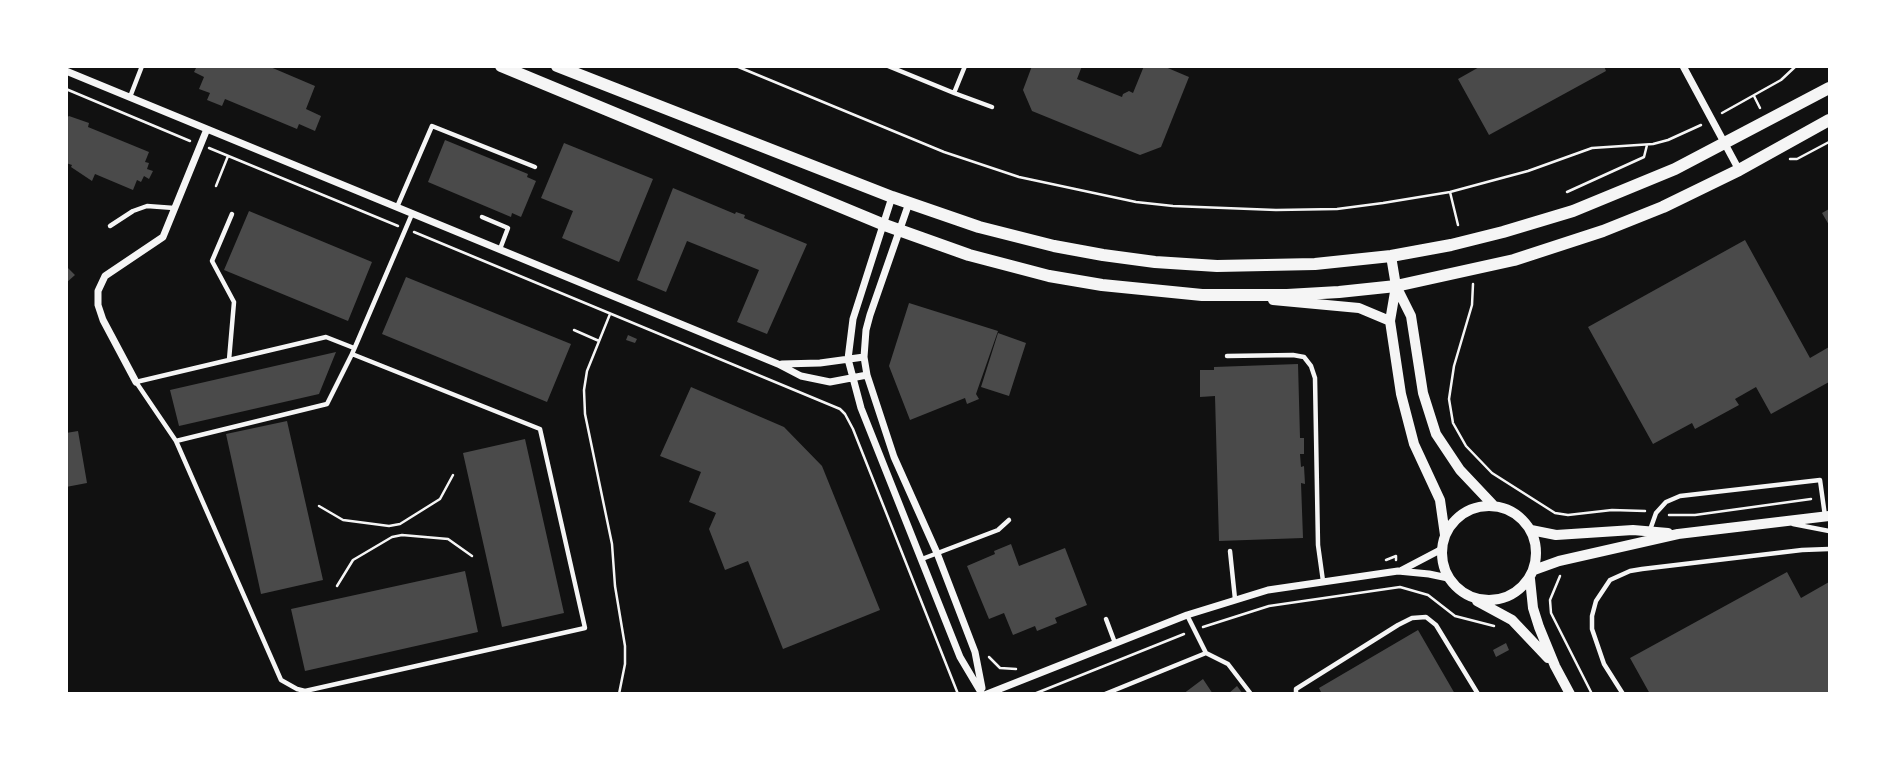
<!DOCTYPE html>
<style>
body{margin:0}
#map{position:relative;width:1896px;height:760px;overflow:hidden;background:#111;font-family:"Exo 2",sans-serif}
canvas{display:block}
.frame{position:absolute;inset:0;border:68px solid #fff;pointer-events:none}
</style>
<div id="map">
<canvas width="1896" height="760"></canvas>
<div class="frame"></div>
</div>
<script>
const g = document.querySelector('canvas').getContext('2d');
g.lineJoin = 'round';
function paint(path, color) { g.fillStyle = color; g.fill(path, 'evenodd'); }
const poly = rows => new Path2D(rows.map(r => 'M' + r).join(''));
function strokePath(path, color, width, dash) { g.strokeStyle = color; g.lineWidth = width; g.lineCap = dash ? 'butt' : 'round'; g.setLineDash(dash || []); g.stroke(path); }
paint(poly([
 [197,66,268,66,315,86,306,109,321,116,315,131,299,124,297,129,225,99,222,106,207,100,210,93,199,89,204,77,194,72],
 [1032,66,1082,66,1077,79,1122,97,1123,94,1129,91,1133,93,1144,66,1163,66,1189,77,1161,147,1140,155,1032,111,1023,90],
 [1481,66,1604,66,1606,71,1489,135,1458,79],
 [69,116,89,123,88,127,149,152,145,162,149,163,147,169,153,171,149,179,144,176,141,182,137,180,133,190,95,174,92,181,71,167,72,165,66,163,66,118],
 [445,140,528,174,527,177,536,181,521,217,512,213,511,217,428,182],
 [564,143,653,179,619,262,562,238,573,211,541,198],
 [673,188,735,214,736,212,745,215,744,218,807,244,767,334,737,322,759,270,687,241,666,292,637,280],
 [1829,209,1829,225,1822,213],
 [249,211,372,262,348,321,224,270],
 [1745,240,1810,358,1829,347,1829,382,1771,414,1756,387,1735,399,1739,405,1695,429,1692,423,1653,444,1588,327],
 [66,266,75,275,66,283],
 [406,277,571,344,547,402,382,334],
 [909,303,998,331,976,394,979,399,967,404,965,398,910,420,889,366],
 [998,333,1026,343,1009,396,981,387],
 [628,335,637,339,635,343,626,340],
 [336,352,319,394,179,426,170,390],
 [1298,364,1300,438,1304,438,1304,454,1300,454,1301,467,1304,466,1305,484,1301,483,1303,538,1219,541,1215,396,1200,397,1200,370,1214,370,1214,367],
 [691,387,784,427,822,466,880,610,783,649,748,561,725,570,709,529,716,513,689,502,701,472,660,456],
 [287,421,323,580,261,594,226,434],
 [78,431,87,483,66,487,66,433],
 [525,439,564,613,502,627,463,453],
 [1011,544,1019,566,1065,548,1087,605,1055,618,1057,623,1037,631,1035,626,1013,635,1004,613,989,619,967,566,995,554,994,551],
 [465,571,478,632,305,671,291,609],
 [1787,572,1801,598,1829,582,1829,694,1650,694,1630,658],
 [1418,630,1455,694,1322,694,1319,688],
 [1506,643,1509,650,1496,657,1493,650],
 [1203,679,1213,694,1183,694],
 [1237,686,1243,694,1228,694]
]), '#4a4a4a');
strokePath(poly([
 [736,66,944,152,1019,177,1136,202,1173,206,1276,210,1337,209,1383,203,1450,192,1487,182,1528,171,1592,148,1653,144,1668,140,1701,125],
 [66,89,190,141],
 [1754,96,1760,108],
 [1722,113,1781,80,1796,66],
 [209,148,398,226],
 [1790,159,1797,159,1829,142],
 [216,186,228,156],
 [1450,192,1458,225],
 [1567,192,1644,157,1647,145],
 [414,232,840,409,845,414,853,429,958,694],
 [1473,284,1472,305,1454,366,1449,399,1453,423,1466,446,1492,473,1555,513,1568,515,1612,510,1645,511],
 [610,314,587,371,584,390,585,414,612,544,615,586,625,646,625,664,619,694],
 [574,330,599,341],
 [319,506,343,520,389,526,400,524,440,499,453,475],
 [1669,515,1695,515,1811,499],
 [1386,560,1396,556,1396,560],
 [1560,576,1550,600,1551,613,1592,694],
 [337,586,353,560,392,537,402,535,448,539,472,556],
 [1203,627,1269,606,1400,587,1428,595,1455,616,1494,626],
 [989,657,1000,668,1016,669],
 [1034,694,1184,634]
]), '#f5f5f5', 2.5);
strokePath(poly([
 [888,66,954,93,965,66],
 [954,93,992,107],
 [130,97,142,66],
 [397,207,432,126,535,167],
 [482,217,508,228,500,249],
 [110,226,133,211,147,206,174,208],
 [354,348,326,337,136,382,176,441,281,680,297,689,305,691,585,628,540,429,352,354,412,214],
 [1227,356,1293,355,1304,357,1311,366,1315,378,1318,545,1323,581],
 [229,360,234,302,212,261,232,214],
 [176,441,327,404,352,354],
 [1793,524,1829,531],
 [1650,530,1656,513,1666,502,1680,496,1820,480,1825,516],
 [1230,551,1235,599],
 [922,559,998,530,1009,520],
 [1106,619,1115,643],
 [1206,653,1228,664,1251,694],
 [1105,694,1206,653,1187,615],
 [1296,694,1296,689,1398,625,1412,618,1426,617,1436,625,1478,694],
 [1623,694,1604,664,1592,629,1592,616,1596,601,1610,580,1630,571,1642,569,1802,550,1829,549]
]), '#f5f5f5', 4.5);
strokePath(poly([
 [1683,66,1739,170],
 [66,71,778,364,801,376,830,382,867,375],
 [892,197,853,319,848,359,861,408,960,657,982,694],
 [909,203,870,315,866,330,864,357,867,375,894,457,937,553,975,652,982,688],
 [782,364,820,363,864,357],
 [136,382,103,320,98,305,98,291,105,276,163,237,207,129],
 [1402,570,1442,549],
 [987,694,1187,615,1268,590,1398,571,1429,574,1448,578]
]), '#f5f5f5', 7);
strokePath(poly([
 [1391,256,1396,286,1411,316,1423,393,1436,434,1460,470,1494,506],
 [1396,286,1390,321,1401,394,1414,444,1440,500,1445,535],
 [1273,300,1359,308,1390,321],
 '1442 553a47 47 0 1 1 94 0a47 47 0 1 1-94 0Z',
 [1531,530,1556,535,1633,530,1668,533],
 [1534,570,1559,561,1678,534,1829,516],
 [1530,579,1533,608,1539,627,1555,666,1570,694],
 [1477,601,1512,620,1548,658]
]), '#f5f5f5', 10);
strokePath(poly([
 [501,66,882,224,969,255,1049,276,1102,285,1202,295,1287,295,1339,292,1396,286,1514,260,1603,231,1663,207,1739,170,1829,120],
 [557,66,892,197,979,227,1054,246,1103,255,1155,262,1217,266,1315,264,1391,256,1451,245,1503,232,1573,211,1675,169,1829,88]
]), '#f5f5f5', 12);
</script>
